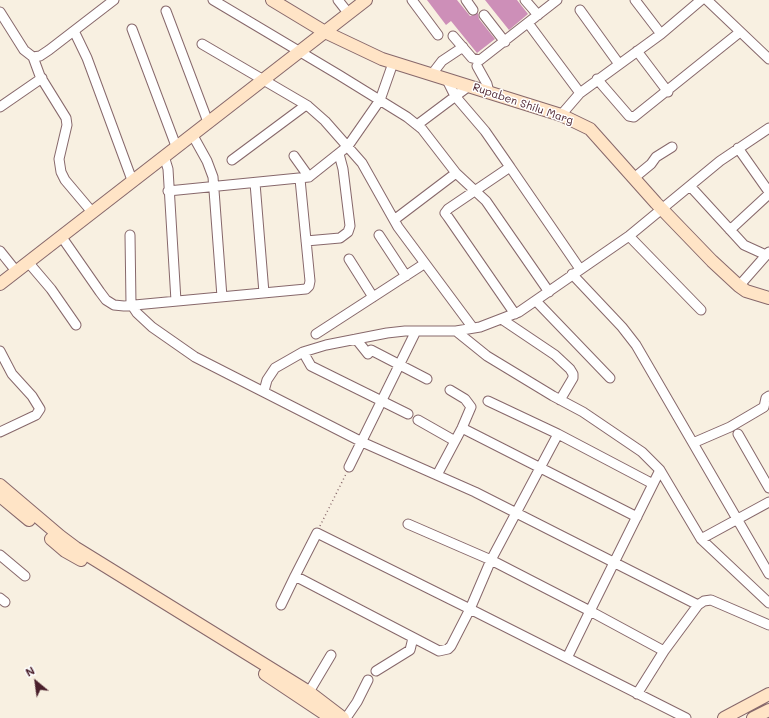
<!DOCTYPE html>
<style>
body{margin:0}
#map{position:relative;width:769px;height:718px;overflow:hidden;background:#f8f0e1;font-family:Mali,sans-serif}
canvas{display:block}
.north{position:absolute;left:16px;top:662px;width:40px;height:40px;-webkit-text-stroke:3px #fff;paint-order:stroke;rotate:331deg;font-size:11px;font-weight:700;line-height:16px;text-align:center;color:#4a1f2b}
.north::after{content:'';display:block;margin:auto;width:14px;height:18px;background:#4a1f2b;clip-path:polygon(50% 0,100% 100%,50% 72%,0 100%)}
</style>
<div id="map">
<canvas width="769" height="718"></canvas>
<div class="north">N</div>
</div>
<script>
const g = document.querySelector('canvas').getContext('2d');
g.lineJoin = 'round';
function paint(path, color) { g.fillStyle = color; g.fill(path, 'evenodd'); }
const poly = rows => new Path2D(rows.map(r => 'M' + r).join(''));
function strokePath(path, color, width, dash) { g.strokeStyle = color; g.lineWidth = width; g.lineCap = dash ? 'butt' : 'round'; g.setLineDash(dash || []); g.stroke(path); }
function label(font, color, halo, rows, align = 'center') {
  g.font = font + ' Mali,sans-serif'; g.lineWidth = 3; g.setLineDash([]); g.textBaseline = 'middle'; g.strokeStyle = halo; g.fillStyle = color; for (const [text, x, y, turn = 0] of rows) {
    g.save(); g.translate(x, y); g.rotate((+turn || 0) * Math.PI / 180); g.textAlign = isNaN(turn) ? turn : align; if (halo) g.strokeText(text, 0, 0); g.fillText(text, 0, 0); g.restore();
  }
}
paint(poly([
 [427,0,457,0,470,16,478,13,479,19,495,39,477,53,451,21,446,25],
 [485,0,517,0,528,14,509,30]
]), '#cd8fb8');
const street = poly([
 [213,0,339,75,407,117,422,129,456,173,486,201,549,292],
 [338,0,349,14],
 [412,0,438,35],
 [466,0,473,10],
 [525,0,538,15],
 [635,0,661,34],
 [707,0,769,59],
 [580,10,619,64],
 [166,11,208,122],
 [0,12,24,50,33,57,40,56,49,50,114,0],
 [484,15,505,42],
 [528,23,580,93],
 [132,29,176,146],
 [74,31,87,58,132,180],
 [453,36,472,58,480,60,557,0],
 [202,44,308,106,325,121,362,163,398,227,473,328],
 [637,51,668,92],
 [33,57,40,76,66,118,67,125,59,159,61,172,65,180,92,212],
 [477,66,487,84,489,92],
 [432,74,442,61,463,47],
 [446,78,455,96,485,131,510,167],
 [597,79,629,116,634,117,740,32],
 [0,107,42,78],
 [561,115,580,93,661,34,701,0],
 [417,125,469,86],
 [192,134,207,161,213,177,222,297],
 [738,148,769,192],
 [164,156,168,169,176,301],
 [294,156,309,177],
 [232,160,306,105],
 [634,178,651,164,656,157,672,147],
 [255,183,264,293],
 [690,186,744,245,766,255],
 [168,191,309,177,348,146,380,100,393,63],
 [394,220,456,173],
 [730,230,769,194],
 [130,235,131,304,137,313,152,327,195,357,362,442,475,492,698,605],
 [379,235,406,276],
 [61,236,100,292,106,300,114,305,124,306,306,289,309,286,310,281,300,179],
 [629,236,701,310],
 [306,241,340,238,348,232,350,226,343,169,339,154],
 [0,251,16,271],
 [349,259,373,297],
 [28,262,51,289,76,325],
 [572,274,622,327,636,345,769,574],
 [739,286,769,252],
 [536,301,610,378],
 [515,314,448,217,445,213,448,209,510,167,580,269],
 [503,320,555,355,570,369,573,374,573,378,560,400],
 [456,331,487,356,553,396,583,412,642,452,660,470,701,539,769,603],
 [316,334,424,264],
 [356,339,368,354],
 [371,350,427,379],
 [0,351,12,374,32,396,40,409,36,415,0,432],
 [303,352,311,366,408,414],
 [264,391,267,380,275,368,303,352,326,345,387,333,405,331,456,331,480,327,519,312,629,236,720,161,769,128],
 [488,401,558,434,653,484],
 [418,420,455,441],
 [462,428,637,517],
 [558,434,491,560,470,609,686,718],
 [738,434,769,488],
 [693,443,730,427,764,407,766,398,769,396],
 [349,467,416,331],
 [660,470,590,611,664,651],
 [437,475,462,428,471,407,465,399,450,390],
 [408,524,491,560,590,611,567,658],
 [701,539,769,502],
 [0,555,25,576],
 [0,598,5,602],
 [281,605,295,576,317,533,470,609,451,646,448,649,439,651,295,576],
 [376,671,410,650,413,638],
 [309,692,331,655],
 [637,694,664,651,698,605,704,601,711,600,769,625],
 [346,718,357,702,368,680]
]);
const secondary = poly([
 [272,0,325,32,382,59,561,115,590,129,656,203,712,261,739,286,746,291,769,298],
 [0,284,366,0],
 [0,485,60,536,76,548,309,692,343,718],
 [0,496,29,520],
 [51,539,65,551,81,560],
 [265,674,331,718],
 [724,718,769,694],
 [753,718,769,710]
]);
strokePath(street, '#87686b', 11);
strokePath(secondary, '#87686b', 14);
strokePath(poly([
 [320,526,346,474]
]), '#87686b', 1.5, [1, 3]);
strokePath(street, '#fff', 9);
strokePath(secondary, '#ffe4c6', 12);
label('11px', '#4a1f2b', '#fff', [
 ["Rupaben Shilu Marg",523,104,19]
]);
</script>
